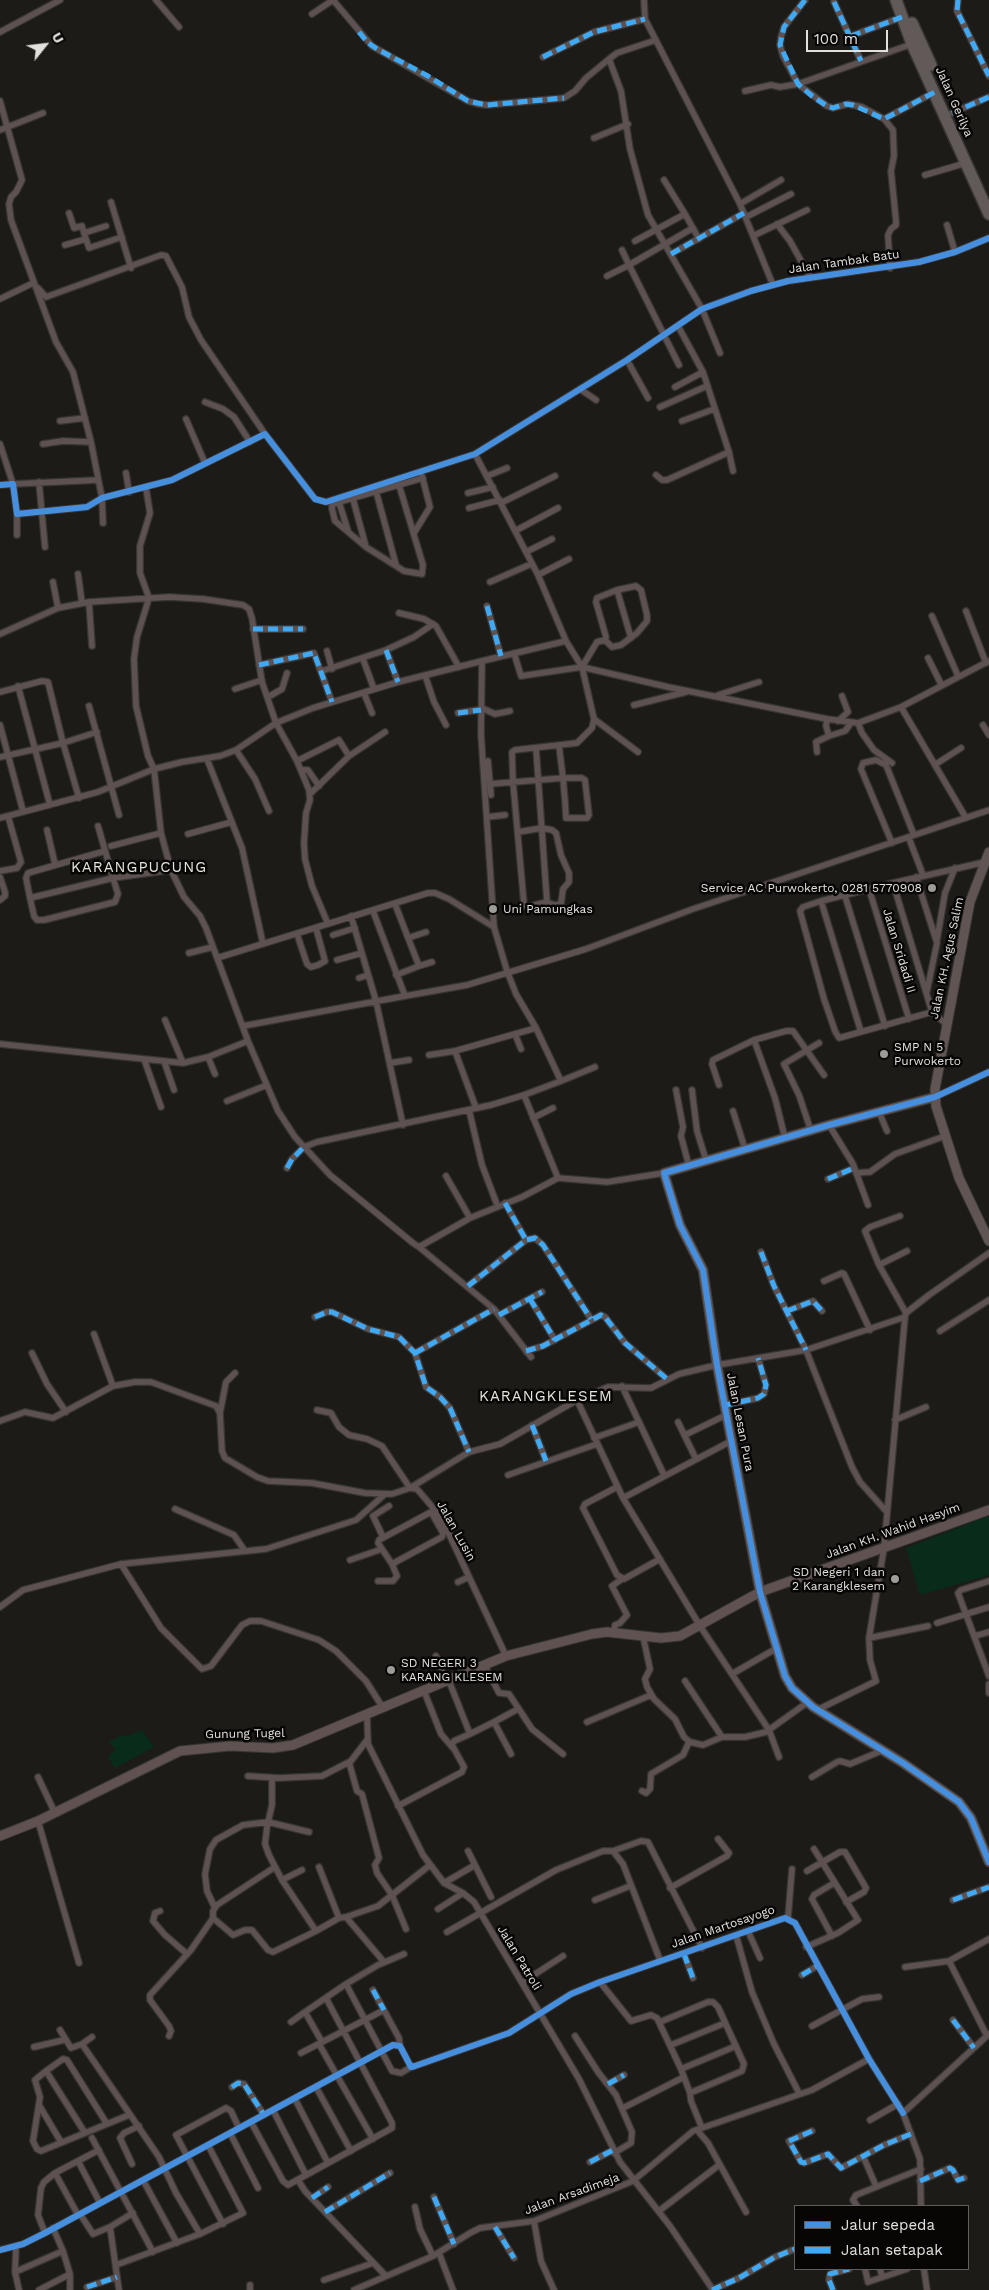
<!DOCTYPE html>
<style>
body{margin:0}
#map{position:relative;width:989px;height:2290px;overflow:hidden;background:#1c1b17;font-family:"Work Sans",sans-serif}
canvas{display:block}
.legend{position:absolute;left:794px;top:2205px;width:175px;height:65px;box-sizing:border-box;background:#070605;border:1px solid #5f5e5b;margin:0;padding:6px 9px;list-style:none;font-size:15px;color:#e2e1dd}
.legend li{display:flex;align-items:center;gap:10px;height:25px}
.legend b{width:25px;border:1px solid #5f5e5b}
.north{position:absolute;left:20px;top:20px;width:50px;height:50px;-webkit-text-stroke:4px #070605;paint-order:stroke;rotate:61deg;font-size:14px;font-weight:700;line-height:20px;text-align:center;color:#e2e1dd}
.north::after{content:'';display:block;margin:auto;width:18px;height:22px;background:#e2e1dd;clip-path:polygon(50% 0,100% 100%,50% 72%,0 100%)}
.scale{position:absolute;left:806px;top:30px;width:82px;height:22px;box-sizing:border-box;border:2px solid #e2e1dd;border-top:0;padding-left:6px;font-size:15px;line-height:18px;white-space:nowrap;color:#e2e1dd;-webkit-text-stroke:4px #070605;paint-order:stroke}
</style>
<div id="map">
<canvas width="989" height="2290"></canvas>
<ul class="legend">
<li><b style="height:6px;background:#468fdf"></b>Jalur sepeda</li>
<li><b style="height:6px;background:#3fa9f5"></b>Jalan setapak</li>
</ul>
<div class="north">U</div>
<div class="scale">100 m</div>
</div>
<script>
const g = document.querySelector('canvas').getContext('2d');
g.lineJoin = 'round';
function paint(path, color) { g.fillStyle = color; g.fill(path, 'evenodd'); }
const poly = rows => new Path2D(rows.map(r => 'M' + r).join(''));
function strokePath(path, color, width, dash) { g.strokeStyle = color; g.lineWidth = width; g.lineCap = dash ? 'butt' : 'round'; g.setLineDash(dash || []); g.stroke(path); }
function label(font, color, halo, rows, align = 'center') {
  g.font = font + ' "Work Sans",sans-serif'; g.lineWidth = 5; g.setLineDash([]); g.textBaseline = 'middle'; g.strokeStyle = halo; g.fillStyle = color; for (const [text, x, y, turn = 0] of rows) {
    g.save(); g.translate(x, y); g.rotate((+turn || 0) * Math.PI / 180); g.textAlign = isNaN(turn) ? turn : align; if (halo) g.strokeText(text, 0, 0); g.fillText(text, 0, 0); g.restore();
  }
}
paint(poly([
 [989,1516,989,1575,920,1595,906,1548],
 [142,1730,154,1747,115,1768,108,1757,116,1749,109,1742,122,1735,127,1736]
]), '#092c1a');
const street = poly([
 [156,0,179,27],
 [333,0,372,46,468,101,478,104,487,105,564,98,575,91,586,78,609,59],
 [644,0,645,19,740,204,773,285],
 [805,0,784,27,781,37,780,45,783,56,798,84,827,106,833,108,848,104,862,107,884,119,893,130,894,156,891,171,896,221,896,225,891,229,888,235,890,268],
 [958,0,957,11,989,76],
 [834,2,861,61],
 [312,14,333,0],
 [0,32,60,0],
 [851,36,902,17],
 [656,40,617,53,609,59,621,91,630,149,648,215,702,309,720,353],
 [543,57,594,32,645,19],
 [745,91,771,85,780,87,798,84,912,44],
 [0,101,22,180,16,192,11,197,9,204,11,220,56,342,73,372,91,442,102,498,103,523],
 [952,113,989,97],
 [884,119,935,92],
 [0,130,43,113],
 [594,138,628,124],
 [925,175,966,163],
 [111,202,131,268],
 [740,204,781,180],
 [69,213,74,228,82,226,84,233],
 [685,214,699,239],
 [746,217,791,194],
 [777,224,790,241,810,277],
 [947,225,955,252],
 [106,226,84,233,89,248,122,237],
 [753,236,807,210],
 [635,241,685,214,664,180],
 [65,245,86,239],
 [671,254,744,213],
 [607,276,629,265,622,250],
 [38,288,46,297,161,255,166,256,182,287,189,317,201,340,265,434],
 [0,299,33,283],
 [627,360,648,398],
 [679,365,629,265,693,228],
 [675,387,703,372],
 [580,389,596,400],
 [205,402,223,409,234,417,250,442],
 [660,407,707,386],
 [186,419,205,463],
 [60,421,85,418],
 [682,421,714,409],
 [0,444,13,484,98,480],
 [43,444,63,441,91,442],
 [729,452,733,471],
 [475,454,538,575,566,641,582,667,668,687,827,719,858,723,901,707,989,661],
 [126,473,129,492],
 [656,475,662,480,667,480,729,452,703,372,678,326],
 [487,476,507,468],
 [39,482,45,547],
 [0,485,13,484,17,514,87,507,102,498,172,480,265,434,315,499,326,502,475,454,627,360,702,309,751,291,788,281,919,262,955,252,989,238],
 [399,485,423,565,422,574,404,571,366,547,335,521,332,509,332,505,339,502,423,478],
 [146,488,150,513,140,546,140,573,149,598,137,637,134,659,136,706,148,756,154,769,182,762,220,756,236,750,276,723,297,761,309,790,310,800,306,813,304,843,305,859,312,886,328,924],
 [376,491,396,565],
 [468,493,493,487],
 [353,499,366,547],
 [339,502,348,531],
 [501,503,555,476],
 [469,508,500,500],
 [17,514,17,535],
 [515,531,558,508],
 [414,533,430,507,422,476],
 [526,552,552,539],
 [78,574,82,603],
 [538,575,569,559],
 [53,582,58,608],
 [490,582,531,564],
 [617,590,631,638],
 [89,602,92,646],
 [487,606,501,656],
 [966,611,986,663],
 [399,613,424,619,436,626,459,667],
 [932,616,958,676],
 [253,629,303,629],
 [0,634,58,608,89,602,169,597,203,599,243,605,249,609,252,618,262,682,276,723,313,708,398,682,482,661],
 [566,641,482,661,481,734,494,927,507,971,516,994,536,1028,561,1081,524,1095,558,1178,607,1182,664,1173],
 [386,650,398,682],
 [327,651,332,669],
 [514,653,521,676,582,667],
 [928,658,941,684],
 [363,659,374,689],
 [259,665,314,653,332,702],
 [322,671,386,650,414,637,433,624],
 [425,675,434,702,446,725],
 [18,686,50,805],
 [235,689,262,680],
 [0,692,42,681,48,682,63,743,79,798],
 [364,693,372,713],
 [718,695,759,682],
 [268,697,282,689,287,673],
 [634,705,686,692],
 [89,706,119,815],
 [901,707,966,818],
 [458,713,484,709,495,714,510,711],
 [594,719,638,752],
 [827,719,826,726,829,736,845,731,851,723],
 [838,721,848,712,842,696],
 [858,723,862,733,874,750,892,763],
 [0,725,23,811],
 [983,725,989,735],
 [536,748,547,902],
 [236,750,255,779,269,811],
 [817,752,816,742,829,736],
 [349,756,385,732],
 [0,757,63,743,97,732],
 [207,759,242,848,263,944],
 [297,761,339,740,349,756,310,794],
 [488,761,491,795],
 [936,764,961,748],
 [301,770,308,770,319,786],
 [490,784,563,778,582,778,585,780,589,815,587,818,566,818,565,801,563,778,559,746],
 [487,817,505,815],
 [0,818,98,792,154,769,161,833,171,870,184,897,200,916,206,928,248,1041,278,1111,295,1137,330,1175,413,1243,419,1247,470,1218,522,1197,558,1178],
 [98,826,113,878,30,898,26,878,28,873,105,851],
 [47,830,55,864],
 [518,832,542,828,552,830,556,833,561,855,569,873,569,882,563,889,561,904,554,905,547,902,527,907,524,904,513,782,512,752,515,750,577,743,592,728,594,719,582,667,597,642,605,640,606,637,596,602,597,598,617,590,636,586,641,590,647,615,647,621,637,633,621,645,612,647,605,640],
 [188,834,232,822],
 [910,841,923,875],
 [892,843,861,769,863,763,876,760,886,765,914,835],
 [111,846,161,833],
 [0,871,17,868,21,862,8,816],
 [0,877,5,892,5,896,0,900],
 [916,877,937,943,927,991],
 [893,883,932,1012,839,1038,835,1031,824,999,800,911,803,907,821,901,893,883],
 [893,883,985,862],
 [869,889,909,1019],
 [845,896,885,1026],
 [30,898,34,916,37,920,44,920,115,902,118,894,113,878,171,870],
 [821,901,861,1032],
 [395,904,419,966,396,975],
 [351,916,376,1001,403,1125],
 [297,934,307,964,311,967,318,965,325,961,316,928],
 [333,935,355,928],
 [408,938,426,932],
 [937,940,945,893,955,868],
 [189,953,213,947],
 [217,958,428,893,435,893,449,899,494,927],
 [337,960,362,953],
 [419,966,432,962],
 [359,978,368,975],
 [405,996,467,985,586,949,693,909,989,810],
 [932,1012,946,1024],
 [165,1020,183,1063,208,1057,248,1041],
 [243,1026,405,996,373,911],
 [515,1034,521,1049],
 [0,1044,183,1063],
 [455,1051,536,1028],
 [429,1055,455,1051,476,1108],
 [208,1057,215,1074],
 [144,1059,161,1107],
 [164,1061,174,1090],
 [390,1063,409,1060],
 [561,1081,595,1067],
 [719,1085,712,1064,713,1060,754,1040],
 [676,1090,683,1127,681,1136,689,1166],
 [692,1090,697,1131,706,1160],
 [935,1097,989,1072],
 [227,1101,267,1085],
 [469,1110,482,1165,496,1202],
 [733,1111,745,1149],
 [879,1112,887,1131],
 [533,1118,553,1108],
 [829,1125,853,1164,868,1205],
 [811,1131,799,1095,784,1064,819,1043],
 [785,1138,775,1098,754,1040,786,1031,793,1031,824,1075],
 [287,1168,292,1159,304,1147,317,1142,491,1105,524,1095],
 [856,1173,870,1172,895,1154,945,1136],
 [446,1176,470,1218],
 [828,1179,854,1168],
 [505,1203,526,1240],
 [900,1216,870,1227,865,1231,879,1265,906,1313],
 [419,1247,494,1309,531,1357],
 [761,1252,774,1286,806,1350,852,1467,860,1482,886,1511],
 [879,1265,907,1251],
 [824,1281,842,1273,844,1274,870,1330],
 [468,1286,526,1240,535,1238,543,1245,591,1319],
 [530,1299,555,1340],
 [787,1311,813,1301,822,1311],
 [499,1315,542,1292],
 [315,1317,327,1312,332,1312,368,1329,399,1337,415,1353,426,1387,440,1397,450,1408,469,1452],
 [940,1331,989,1300],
 [94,1334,113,1386],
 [526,1351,543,1346,601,1315,605,1317,625,1343,667,1379],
 [32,1353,47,1384,66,1412],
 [415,1353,494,1309],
 [622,1386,664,1475],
 [577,1400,623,1498,700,1626,769,1730,779,1757],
 [726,1405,758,1398,764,1394,766,1385,758,1358],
 [317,1410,331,1413,339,1427,349,1435,367,1439,382,1446,410,1488,469,1452,500,1444,577,1400,608,1387,651,1388,679,1374,717,1365,806,1350,905,1317,906,1313,929,1295,989,1253],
 [220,1413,226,1382,235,1373],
 [895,1420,926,1407],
 [0,1421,25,1412,53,1418,113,1386,135,1382,151,1382,216,1406,220,1413,222,1451,225,1458,257,1477,268,1481,312,1483,365,1493,392,1494,410,1488,417,1489,435,1510,449,1534,506,1656],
 [678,1422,696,1459],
 [532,1425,546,1461],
 [685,1435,728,1414],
 [594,1438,639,1422],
 [508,1475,597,1444],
 [617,1487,585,1504,583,1508,617,1575,624,1579,660,1559],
 [623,1498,733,1440],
 [175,1509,234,1535,245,1551],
 [383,1537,373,1516,389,1506],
 [350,1560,382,1549],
 [121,1564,161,1628,202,1669,211,1666,242,1625,250,1621,261,1621,319,1640,336,1651,366,1681,383,1708],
 [392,1564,378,1543,379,1540,431,1512],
 [378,1581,393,1581,397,1576,392,1564,442,1537,443,1533,431,1512,435,1510],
 [989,1581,961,1590,958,1593,989,1676],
 [458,1582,469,1577],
 [0,1607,23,1590,121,1564,266,1549,356,1520,385,1494],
 [937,1623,989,1607],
 [614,1632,615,1625,620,1623,627,1615,612,1586,622,1579],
 [643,1636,650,1669,645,1679,647,1687,654,1699,675,1719,684,1737,690,1742,703,1745,722,1737,745,1737,766,1732,808,1702],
 [975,1636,989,1632],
 [869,1638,928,1626],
 [436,1656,447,1681],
 [484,1664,499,1693,509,1694,532,1729,563,1754],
 [732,1674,777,1648],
 [449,1681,470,1734,494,1722,511,1754],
 [685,1681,722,1737],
 [989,1684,989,1693],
 [424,1691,441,1734,453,1748],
 [817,1710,876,1681,870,1660,869,1638,884,1548,905,1317],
 [367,1715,368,1744,423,1855,444,1883,463,1893,474,1902,579,2079,620,2162,670,2226,713,2290],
 [494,1722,518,1709],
 [587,1722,651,1695],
 [349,1762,357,1791,362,1794,379,1858,375,1865,377,1873,392,1895,406,1929],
 [248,1776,279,1778,322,1776,351,1761,367,1740],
 [38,1777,55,1813],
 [812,1777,837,1762,840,1761,850,1764,881,1751],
 [272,1778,272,1805,267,1827,265,1844,269,1855,282,1880,316,1931,339,1918,346,1917,378,1906,430,1865],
 [642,1791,646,1793,650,1789,651,1774,683,1755,689,1742],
 [398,1806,462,1772,464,1767,452,1745,454,1741,470,1734],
 [38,1821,79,1963],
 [468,1851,475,1865],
 [613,1851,641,1841,648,1842,702,1948],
 [319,1867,339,1918],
 [807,1871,840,1852,845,1852,866,1888,864,1892,846,1902],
 [282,1880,302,1870],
 [444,1883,475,1865,491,1897],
 [670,1888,727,1856,729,1853,718,1839],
 [595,1900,630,1886],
 [953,1900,989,1887],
 [215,1908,207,1891,205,1874,210,1849,216,1840,243,1825,268,1822,309,1832],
 [438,1909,463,1893],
 [160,1911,155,1913,153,1921,165,1935,187,1954],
 [346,1917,384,1962],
 [213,1918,233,1935,245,1930,252,1930,268,1950,273,1952,316,1931],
 [788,1918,792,1869],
 [748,1931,760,1958],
 [447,1932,556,1870,603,1851,613,1851,623,1864,660,1960],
 [736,1935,752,1992,774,2044,799,2093],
 [832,1936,812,1899,814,1895,834,1883],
 [806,1947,838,1933,858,1920,814,1849],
 [684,1954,693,1978],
 [949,1961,989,1939],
 [905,1967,949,1961,987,2036],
 [802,1975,817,1966],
 [523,1982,563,1956],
 [600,1982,631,2021,651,2015,657,2018,681,2069,690,2093,691,2101,702,2128],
 [346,1984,378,1965,404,1954],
 [373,1990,399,2038,400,2046],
 [953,2020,974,2048],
 [291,2022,305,2012],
 [660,2022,708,2002,713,2002,718,2007,744,2064,742,2071,690,2093],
 [812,2026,862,1999,879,1997],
 [60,2030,71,2048,82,2044,159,2157,176,2193,200,2234],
 [169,2036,171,2031,169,2026,150,2000,150,1995,191,1950,213,1918,213,1911,217,1905,275,1867],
 [575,2036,598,2072,616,2095,632,2132,631,2143,614,2153],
 [322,2042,305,2012,346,1984,392,2071,401,2073,411,2067],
 [82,2044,92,2037],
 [319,2044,373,2139],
 [671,2045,725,2023],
 [34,2047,64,2040],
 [301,2053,384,2010],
 [681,2069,736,2046],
 [46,2071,35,2080,40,2097,33,2141,37,2149,41,2151,129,2115],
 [608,2084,624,2075],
 [232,2087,238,2083,244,2084,264,2115],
 [316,2087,351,2151],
 [295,2099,328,2163],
 [39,2105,61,2142],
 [623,2108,684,2077],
 [273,2110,306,2175],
 [870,2120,898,2104],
 [251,2122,283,2181,288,2185,392,2128,392,2123,326,1998],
 [697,2130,708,2143,746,2212],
 [812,2131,789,2141,801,2162,804,2163,828,2154,841,2168,884,2145,911,2134],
 [85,2133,46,2071,63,2059,67,2060,107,2124],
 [230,2133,258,2188],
 [92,2138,153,2252],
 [99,2150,78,2161,100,2203],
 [863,2156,876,2186],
 [590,2162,613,2150],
 [132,2164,120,2138,124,2133,139,2126],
 [55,2173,78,2215],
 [143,2180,177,2243],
 [298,2180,305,2191,386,2276],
 [920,2181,950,2168,953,2170,958,2180,964,2178],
 [434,2197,454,2244],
 [312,2198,328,2187],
 [857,2206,853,2200,856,2195,921,2169],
 [921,2206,920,2159,903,2113,989,2034],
 [415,2207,420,2229,433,2256],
 [659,2211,719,2165],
 [325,2212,390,2173],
 [80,2214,93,2234,110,2227,119,2290],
 [534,2221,541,2261,554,2290],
 [223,2224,176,2135,226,2108,231,2111,239,2128],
 [110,2227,133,2213],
 [495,2227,514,2258],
 [45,2233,38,2215,41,2188,44,2182,55,2173,78,2161],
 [16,2247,15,2272,19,2290],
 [0,2250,23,2244,45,2233,393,2045,400,2046,411,2067,415,2066,509,2033,571,1994,600,1982,785,1918,795,1923,869,2059,903,2113],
 [439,2253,453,2290],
 [116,2265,200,2234,243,2213,208,2145],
 [865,2269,868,2282,907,2269],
 [880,2269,882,2276],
 [924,2269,927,2290],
 [15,2272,63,2251,53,2228],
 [70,2274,70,2290],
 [324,2280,373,2263],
 [87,2287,117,2277],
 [39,2290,70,2274,63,2251],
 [250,2290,250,2285],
 [354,2290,433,2256,470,2233,480,2228,534,2221,633,2181,693,2131,812,2090,869,2059],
 [712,2290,739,2278,775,2257,795,2249],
 [833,2290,829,2280,830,2274,849,2269]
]);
const secondary = poly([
 [989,852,970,902,935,1089,936,1106,959,1178,989,1241],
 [935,1097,829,1125,664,1173,680,1225,703,1270,717,1365,760,1592,785,1676,792,1688,813,1707,903,1763,959,1802,971,1818,989,1862]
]);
const primary = poly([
 [0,1836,38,1821,180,1751,230,1746,273,1748,293,1745,506,1656,592,1634,607,1632,661,1638,680,1636,760,1592,989,1510]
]);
const highway = poly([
 [896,0,912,44,989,214],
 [912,23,931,65]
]);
strokePath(street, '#373634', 8);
strokePath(secondary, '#373634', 11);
strokePath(primary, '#373634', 11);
strokePath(highway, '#373634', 14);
strokePath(street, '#5d5251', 5.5);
strokePath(secondary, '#605552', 9);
strokePath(primary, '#5f5250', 9);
strokePath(highway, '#625a58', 11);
strokePath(poly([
 [805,0,784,27,780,45,798,84,812,96,827,106,833,108,845,104,853,105,884,119,935,92],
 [958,0,957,11,989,76],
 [834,2,861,61],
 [359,32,367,42,377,49,428,76,468,101,487,105,564,98],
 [851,36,902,17],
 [543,57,594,32,645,19],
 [952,113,989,97],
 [671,254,744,213],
 [487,606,501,656],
 [253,629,303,629],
 [386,650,398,682],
 [259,665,314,653,332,702],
 [458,713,481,710],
 [287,1168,292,1159,304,1147],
 [828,1179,854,1168],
 [505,1203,526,1240],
 [761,1252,774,1286,806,1350],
 [468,1286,526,1240,535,1238,543,1245,591,1319],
 [530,1299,555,1340],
 [787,1311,813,1301,822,1311],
 [499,1315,542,1292],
 [315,1317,327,1312,332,1312,368,1329,399,1337,415,1353,426,1387,440,1397,450,1408,469,1452],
 [526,1351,543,1346,601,1315,605,1317,625,1343,667,1379],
 [415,1353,494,1309],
 [726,1405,758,1398,764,1394,766,1385,758,1358],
 [532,1425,546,1461],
 [953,1900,989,1887],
 [684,1954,693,1978],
 [802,1975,817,1966],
 [373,1990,384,2010],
 [953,2020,974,2048],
 [608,2084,624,2075],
 [232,2087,238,2083,244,2084,264,2115],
 [812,2131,789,2141,801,2162,804,2163,828,2154,841,2168,884,2145,911,2134],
 [590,2162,613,2150],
 [920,2181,950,2168,953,2170,958,2180,964,2178],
 [434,2197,454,2244],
 [312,2198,328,2187],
 [325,2212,390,2173],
 [495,2227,514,2258],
 [87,2287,117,2277],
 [712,2290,739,2278,775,2257,795,2249],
 [833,2290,829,2280,830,2274,849,2269]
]), '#3fa9f5', 5, [10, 5]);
strokePath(poly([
 [0,485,13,484,17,514,87,507,102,498,172,480,265,434,315,499,326,502,475,454,627,360,702,309,751,291,788,281,919,262,955,252,989,238],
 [989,1072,935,1097,829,1125,664,1173,680,1225,703,1270,717,1365,760,1592,785,1676,792,1688,813,1707,903,1763,959,1802,971,1818,989,1862],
 [0,2250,23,2244,45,2233,393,2045,400,2046,411,2067,415,2066,509,2033,571,1994,600,1982,785,1918,795,1923,869,2059,903,2113]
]), '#468fdf', 6);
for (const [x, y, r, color] of [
 [932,888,5,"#9d9c98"],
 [493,909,5,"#9d9c98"],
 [884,1054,5,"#9d9c98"],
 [895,1579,5,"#9d9c98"],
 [391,1670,5,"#9d9c98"]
]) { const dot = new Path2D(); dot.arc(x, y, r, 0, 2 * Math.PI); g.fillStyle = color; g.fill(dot); strokePath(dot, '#070605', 2); }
label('12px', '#e2e1dd', '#070605', [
 ["Jalan Gerilya",954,102,66],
 ["Jalan Tambak Batu",844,262,-8],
 ["Jalan Sridadi II",899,951,73],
 ["Jalan KH. Agus Salim",947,958,-78],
 ["Jalan Lesan Pura",740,1422,79],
 ["Jalan Lusin",456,1531,61],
 ["Jalan KH. Wahid Hasyim",893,1531,-20],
 ["Gunung Tugel",245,1734,-1],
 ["Jalan Martosayogo",723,1927,-19],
 ["Jalan Patroli",519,1958,59],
 ["Jalan Arsadimeja",572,2194,-20]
]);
label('12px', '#e2e1dd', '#070605', [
 ["Service AC Purwokerto, 0281 5770908",922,888,"right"],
 ["Uni Pamungkas",503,909],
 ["SMP N 5",894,1047],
 ["Purwokerto",894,1061],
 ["SD Negeri 1 dan",885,1572,"right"],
 ["2 Karangklesem",885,1586,"right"],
 ["SD NEGERI 3",401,1663],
 ["KARANG KLESEM",401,1677]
], 'left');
g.letterSpacing = '1px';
label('15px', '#e5e4dc', '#070605', [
 ["KARANGPUCUNG",139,868],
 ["KARANGKLESEM",546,1397]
]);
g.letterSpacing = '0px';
</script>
